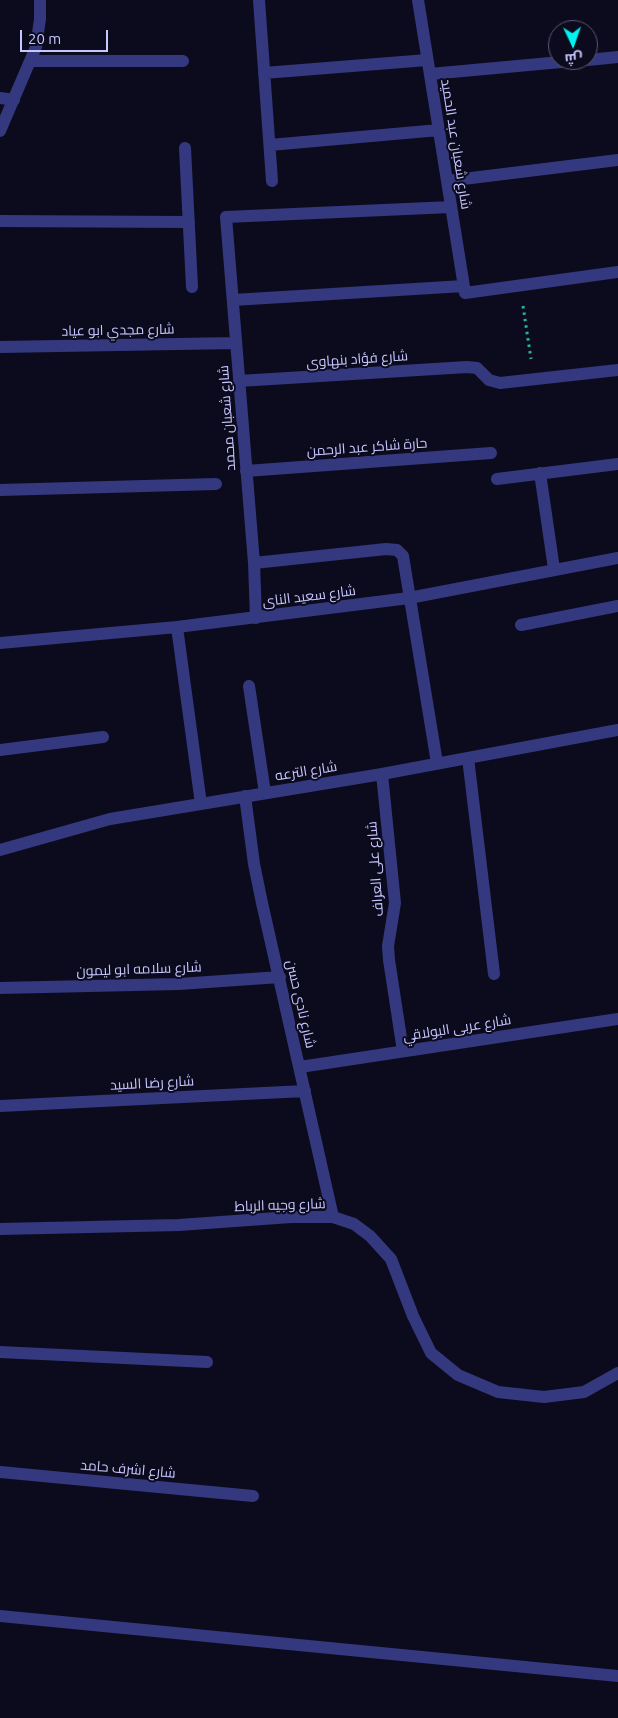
<!DOCTYPE html>
<meta charset="utf-8">
<style>
body{margin:0}
#map{position:relative;width:618px;height:1718px;overflow:hidden;background:#0c0b1d;font-family:Ubuntu,Cairo,sans-serif}
canvas{display:block}
.north{position:absolute;left:548px;top:20px;width:50px;height:50px;box-sizing:border-box;background:#0c0b1d;border:1px solid #575677;border-radius:50%;rotate:177deg;font-size:14px;font-weight:700;line-height:20px;text-align:center;color:#c7c7ff}
.north::after{content:'';display:block;margin:auto;width:18px;height:22px;background:#00f2f2;clip-path:polygon(50% 0,100% 100%,50% 72%,0 100%)}
.scale{position:absolute;left:20px;top:30px;width:88px;height:22px;box-sizing:border-box;border:2px solid #c7c7ff;border-top:0;padding-left:6px;font-size:15px;line-height:18px;white-space:nowrap;color:#c7c7ff;-webkit-text-stroke:4px #0c0b1d;paint-order:stroke}
</style>
<div id="map">
<canvas width="618" height="1718"></canvas>
<div class="north">ش</div>
<div class="scale">20 m</div>
</div>
<script>
const g = document.querySelector('canvas').getContext('2d');
g.lineJoin = 'round';
const poly = rows => new Path2D(rows.map(r => 'M' + r).join(''));
function strokePath(path, color, width, dash) { g.strokeStyle = color; g.lineWidth = width; g.lineCap = dash ? 'butt' : 'round'; g.setLineDash(dash || []); g.stroke(path); }
function label(font, color, halo, rows, align = 'center') {
  g.font = font + ' Ubuntu,Cairo,sans-serif'; g.lineWidth = 4; g.setLineDash([]); g.textBaseline = 'middle'; g.strokeStyle = halo; g.fillStyle = color; for (const [text, x, y, turn = 0] of rows) {
    g.save(); g.translate(x, y); g.rotate((+turn || 0) * Math.PI / 180); g.textAlign = isNaN(turn) ? turn : align; if (halo) g.strokeText(text, 0, 0); g.fillText(text, 0, 0); g.restore();
  }
}
strokePath(poly([
 [523,306,531,359]
]), '#28b29c', 3, [2.5, 4]);
strokePath(poly([
 [259,0,272,181],
 [418,0,465,293,618,272],
 [588,60,618,57],
 [31,61,183,61],
 [264,73,427,60],
 [430,74,583,60],
 [0,98,14,100],
 [0,131,36,47,40,19,40,0],
 [270,145,439,130],
 [185,148,192,287],
 [447,181,618,160],
 [0,221,189,222],
 [233,300,464,286],
 [0,347,236,343],
 [239,381,467,367,477,368,489,380,500,383,618,370],
 [246,471,491,453],
 [540,473,554,569],
 [497,479,618,464],
 [0,490,216,484],
 [254,563,386,549,397,550,403,556,437,763],
 [256,618,254,563,226,217,451,207],
 [521,625,618,606],
 [177,627,201,804],
 [0,643,177,627,409,598,618,558],
 [249,686,265,793],
 [0,750,103,737],
 [468,758,494,974],
 [382,774,395,903,388,946,389,960,403,1051],
 [245,796,254,864,262,903,333,1217],
 [0,850,110,819,382,774,618,730],
 [0,988,179,984,280,977],
 [300,1067,618,1019],
 [0,1106,305,1091],
 [0,1229,179,1225,291,1217,333,1217,354,1224,370,1236,391,1259,413,1316,431,1353,458,1375,498,1392,544,1397,584,1392,618,1373],
 [0,1352,207,1362],
 [0,1472,253,1496],
 [0,1616,618,1676]
]), '#34387e', 12);
label('14px', '#c7c7ff', '#0c0b1d', [
 ["شارع شعبان عبد الحميد",456,144,81],
 ["شارع مجدي ابو عياد",118,330,-1],
 ["شارع فؤاد بنهاوى",357,359,-4],
 ["شارع شعبان محمد",227,418,-94],
 ["حارة شاكر عبد الرحمن",367,447,-4],
 ["شارع سعيد الناى",309,596,-7],
 ["شارع الترعه",306,771,-9],
 ["شارع على العراف",375,869,-94],
 ["شارع سلامه ابو ليمون",139,969,-2],
 ["شارع نادى حسن",301,1004,77],
 ["شارع عربى البولاقي",457,1028,-9],
 ["شارع رضا السيد",152,1083,-3],
 ["شارع وجيه الرباط",280,1205,-2],
 ["شارع اشرف حامد",128,1469,5]
]);
</script>
